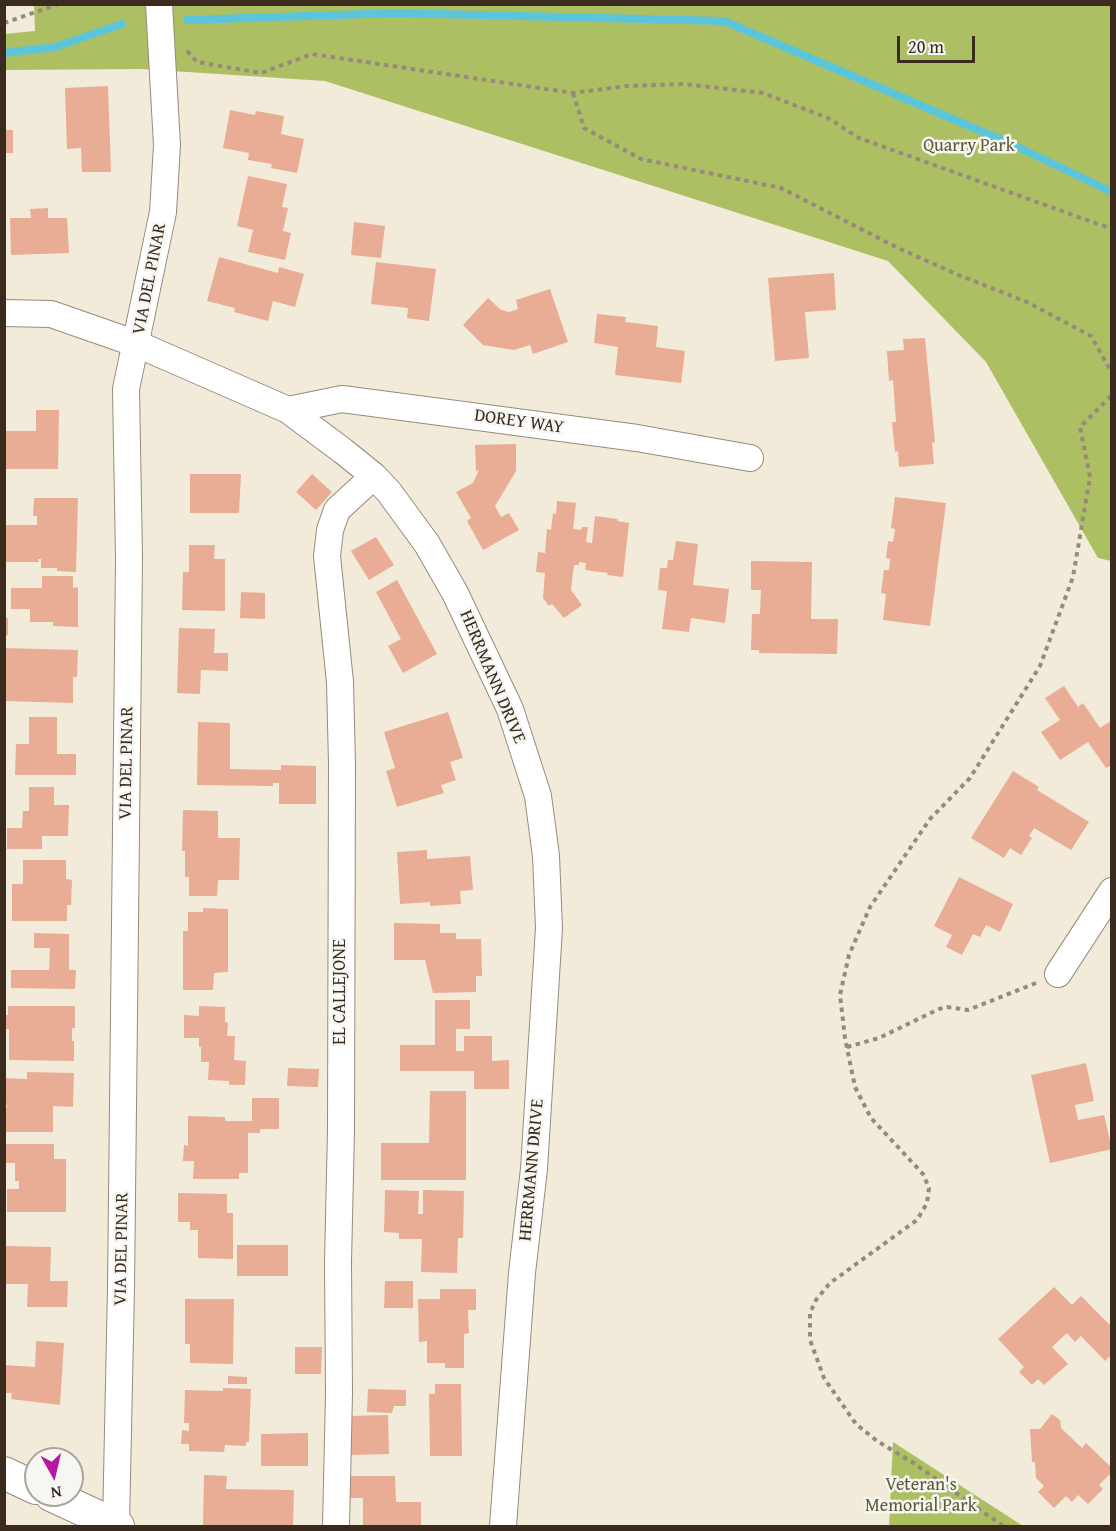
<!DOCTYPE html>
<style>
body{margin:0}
#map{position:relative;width:1116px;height:1531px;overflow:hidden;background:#f3ebda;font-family:"Gentium Book Plus",serif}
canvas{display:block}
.frame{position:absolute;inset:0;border:6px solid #3b2a1e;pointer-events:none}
.north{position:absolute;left:24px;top:1447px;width:60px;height:60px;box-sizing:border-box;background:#f6f6f2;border:2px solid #aba49d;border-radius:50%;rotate:172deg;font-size:16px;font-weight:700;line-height:24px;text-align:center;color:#3b2a1e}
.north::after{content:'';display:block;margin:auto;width:21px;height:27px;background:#b5179e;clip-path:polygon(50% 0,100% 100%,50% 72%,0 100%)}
.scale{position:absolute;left:897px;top:36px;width:78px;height:27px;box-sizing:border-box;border:3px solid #3b2a1e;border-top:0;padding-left:8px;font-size:18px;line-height:21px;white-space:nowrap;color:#3b2a1e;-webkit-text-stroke:4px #f6f6f2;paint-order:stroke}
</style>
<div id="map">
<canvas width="1116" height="1531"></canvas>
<div class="frame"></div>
<div class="north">N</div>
<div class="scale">20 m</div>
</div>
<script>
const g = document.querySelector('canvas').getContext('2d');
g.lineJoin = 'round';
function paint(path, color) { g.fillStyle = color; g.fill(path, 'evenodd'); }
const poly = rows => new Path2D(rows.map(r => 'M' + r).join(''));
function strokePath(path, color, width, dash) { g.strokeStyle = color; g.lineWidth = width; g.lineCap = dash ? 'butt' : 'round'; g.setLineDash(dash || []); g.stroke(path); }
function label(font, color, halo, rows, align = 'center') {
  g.font = font + ' "Gentium Book Plus",serif'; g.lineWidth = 5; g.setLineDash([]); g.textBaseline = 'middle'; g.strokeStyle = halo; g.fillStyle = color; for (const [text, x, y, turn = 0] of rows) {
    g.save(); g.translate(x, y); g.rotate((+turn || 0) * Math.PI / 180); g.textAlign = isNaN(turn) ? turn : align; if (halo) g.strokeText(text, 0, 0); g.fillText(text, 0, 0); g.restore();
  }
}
paint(poly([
 [34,4,1111,5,1111,561,1098,558,986,362,888,261,325,81,142,69,5,70,4,34,35,31],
 [893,1442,1023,1526,889,1526]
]), '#adbf63');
strokePath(poly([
 [187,20,397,13,724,21,1018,147,1112,192],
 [4,53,55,47,122,24]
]), '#5dc5da', 8);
paint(poly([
 [108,86,111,172,82,172,81,148,67,149,65,88],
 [230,110,255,115,256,111,284,116,281,134,304,139,297,173,271,168,272,164,248,160,249,153,223,148],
 [4,130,13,130,13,153,4,153],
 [248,176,287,184,282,207,288,208,283,231,291,233,285,260,248,252,253,230,237,226],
 [48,208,48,218,67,218,69,253,11,255,10,218,31,218,30,209],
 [354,222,385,226,381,258,351,255],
 [219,257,278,273,279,267,304,274,295,307,273,301,268,321,234,312,235,308,207,301],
 [376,262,436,269,429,321,407,318,408,308,371,304],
 [834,273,836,310,805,312,809,358,775,361,768,278],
 [550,289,568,342,533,354,530,345,514,350,483,345,463,325,488,298,501,310,509,312,518,309,516,300],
 [597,314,626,317,625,322,658,326,656,347,685,351,681,383,615,375,618,347,594,343],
 [925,338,935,442,932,443,934,464,899,467,898,451,895,452,892,422,896,422,893,380,889,381,887,351,904,350,903,339],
 [36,410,59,410,58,469,4,469,4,431,36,431],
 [516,444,516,471,495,506,501,517,509,513,519,530,483,550,467,521,471,518,456,492,473,483,479,470,476,471,475,445],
 [190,474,241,474,239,513,190,513],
 [312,474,332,492,316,510,296,492],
 [895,497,946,503,930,626,883,620,886,594,881,593,884,570,889,570,890,559,886,558,888,541,893,542,895,529,891,528],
 [34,498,78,498,76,572,57,571,57,568,41,568,41,559,38,559,39,562,4,562,4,525,37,525,37,516,33,516],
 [557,501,576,503,573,529,581,530,582,527,588,527,586,542,592,543,595,516,618,519,617,521,629,523,623,577,607,575,608,573,585,570,586,563,579,562,579,565,574,565,571,590,582,605,564,618,552,604,549,606,543,598,545,573,536,572,538,552,545,553,547,529,551,530,553,513,556,514],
 [376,537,394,565,369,580,351,551],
 [676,541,698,544,693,585,729,589,725,623,691,618,689,632,662,629,667,591,658,590,660,568,667,568,668,560,673,560],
 [189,545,215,545,214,559,225,559,225,611,182,610,183,572,189,572],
 [751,561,812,562,811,619,838,619,837,654,759,653,759,650,751,650,752,614,760,614,761,590,751,590],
 [42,576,73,576,73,588,78,587,78,627,53,626,53,622,30,622,30,609,11,609,11,588,42,588],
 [397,580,437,654,403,673,388,646,401,639,376,592],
 [241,592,265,593,265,619,240,618],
 [4,618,8,618,8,635,4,636],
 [179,628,215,629,214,653,228,653,228,671,201,670,200,694,177,693],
 [4,648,78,650,77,677,73,677,73,703,4,701],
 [1064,686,1078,707,1083,703,1100,728,1109,722,1112,725,1112,765,1106,768,1088,742,1060,760,1041,732,1060,720,1045,698],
 [448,712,463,758,450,762,456,780,441,785,444,793,397,807,386,771,395,768,384,732],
 [29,717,57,717,57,754,76,754,76,775,15,775,16,744,29,744],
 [198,722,230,723,230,769,281,770,281,765,316,766,316,804,279,804,279,783,273,783,273,786,197,785],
 [1013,771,1039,787,1037,790,1089,822,1071,850,1034,828,1029,836,1032,838,1021,855,1010,848,1004,858,971,838],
 [29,787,54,787,54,805,69,805,68,836,42,836,42,849,7,849,7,828,22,828,23,811,29,811],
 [183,810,218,811,218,838,240,838,239,880,218,880,217,896,189,896,189,877,185,877,185,851,182,851],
 [427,850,427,859,470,856,473,890,460,891,461,904,430,906,430,902,400,904,397,852],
 [23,860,66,860,66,879,72,880,71,905,67,905,67,921,12,921,12,884,23,884],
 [959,877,1013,904,1000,932,986,925,980,937,973,934,962,955,946,947,952,935,934,926],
 [203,908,228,909,228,972,214,973,213,990,183,990,183,931,188,931,188,912,203,912],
 [394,923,440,924,440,933,456,933,456,939,481,939,482,976,476,976,476,992,433,993,425,960,394,960],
 [34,933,69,934,69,970,76,970,75,989,11,988,11,970,49,970,50,948,34,948],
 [435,1000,470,1000,470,1029,456,1029,456,1051,464,1051,464,1036,492,1036,492,1061,509,1060,509,1089,474,1089,474,1071,400,1071,400,1045,435,1045],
 [8,1006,75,1006,75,1028,72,1028,72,1041,74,1041,74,1061,9,1060,9,1029,4,1029,4,1015,8,1015],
 [199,1006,225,1007,225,1022,228,1023,227,1036,235,1036,234,1060,246,1061,245,1085,229,1085,229,1081,208,1080,209,1062,201,1062,201,1047,199,1047,199,1038,184,1038,184,1015,199,1016],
 [1086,1063,1094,1101,1075,1105,1078,1120,1104,1115,1112,1149,1050,1163,1031,1075],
 [288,1068,319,1069,318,1087,287,1086],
 [27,1072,74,1073,73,1107,53,1106,53,1132,4,1132,4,1108,7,1108,6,1102,4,1102,4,1078,27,1079],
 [430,1091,466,1091,466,1180,381,1180,381,1143,429,1143],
 [252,1098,279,1098,279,1129,260,1129,260,1133,248,1133,248,1173,239,1173,239,1179,193,1179,194,1161,183,1161,184,1145,188,1146,188,1116,225,1117,225,1121,252,1121],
 [4,1144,54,1144,54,1159,66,1159,66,1212,7,1212,7,1189,19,1189,19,1181,15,1181,15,1163,4,1163],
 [385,1190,419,1191,418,1214,423,1214,423,1190,464,1191,463,1238,458,1238,457,1273,421,1272,422,1239,399,1239,399,1233,384,1232],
 [178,1193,227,1194,227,1213,233,1213,233,1259,198,1258,198,1230,190,1230,190,1222,178,1222],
 [237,1245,288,1245,288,1276,237,1276],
 [4,1246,51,1247,50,1281,68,1281,67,1307,27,1307,28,1284,4,1284],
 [385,1281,413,1281,413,1308,384,1308],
 [1054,1287,1072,1305,1081,1296,1112,1327,1112,1354,1105,1361,1081,1336,1075,1342,1067,1333,1052,1347,1068,1364,1044,1385,1038,1379,1032,1385,1019,1372,1024,1367,998,1339],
 [440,1289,476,1289,476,1310,468,1310,469,1333,464,1334,464,1368,445,1368,445,1363,427,1363,427,1341,419,1342,418,1299,440,1299],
 [185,1299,234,1299,233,1364,190,1363,190,1344,185,1344],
 [36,1341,64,1343,60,1405,11,1399,12,1393,4,1393,4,1365,35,1367],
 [295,1347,322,1347,321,1374,295,1374],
 [228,1376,247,1377,247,1384,228,1384],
 [435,1384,461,1384,462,1456,430,1456,429,1394,435,1394],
 [223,1388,251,1389,249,1442,246,1442,246,1446,225,1445,224,1452,189,1451,189,1444,181,1444,182,1430,189,1431,189,1423,184,1423,185,1390,223,1391],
 [368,1389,406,1390,406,1406,394,1406,392,1413,367,1412],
 [1052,1414,1060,1420,1061,1428,1082,1448,1086,1443,1112,1468,1112,1472,1099,1485,1103,1489,1088,1504,1078,1495,1072,1502,1066,1496,1054,1508,1038,1492,1044,1486,1036,1478,1035,1462,1032,1462,1030,1429,1040,1429],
 [388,1415,389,1454,350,1455,349,1416],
 [308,1433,308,1466,261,1466,261,1434],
 [204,1475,227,1476,226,1489,294,1490,293,1526,203,1526],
 [347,1476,395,1476,396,1502,421,1502,421,1526,363,1526,363,1498,347,1498]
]), '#e9ac95');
const minor = poly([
 [4,313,51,314,137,344,288,410,343,451,374,476,389,492,427,544,455,593,510,709,538,796,546,856,549,928,534,1169,522,1273,503,1526],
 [288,410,342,399,637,438,750,458],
 [1058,974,1112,891],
 [116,1525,121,1288,129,558,126,389,163,212,167,145,159,4],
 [336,1526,339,1393,338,1262,341,1130,342,764,340,682,327,556,330,530,337,510,374,476]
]);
const tertiary = poly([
 [4,1473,36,1488],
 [51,1495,118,1526]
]);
strokePath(minor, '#978a7c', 28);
strokePath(tertiary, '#978a7c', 34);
strokePath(poly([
 [4,23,59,4],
 [187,51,197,62,261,73,312,54,573,93,627,86,684,84,763,93,828,118,859,138,1112,229],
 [573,93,584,128,641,159,781,188,896,247,956,274,1027,302,1091,336,1112,373],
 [847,1047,879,1038,939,1009,947,1007,968,1010,1036,983],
 [1003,1526,912,1462,877,1441,856,1424,824,1378,810,1340,810,1313,816,1300,830,1283,917,1220,927,1203,929,1188,923,1174,871,1118,855,1087,845,1038,840,995,849,955,870,907,930,819,970,778,1040,666,1073,577,1090,477,1080,427,1112,395]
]), '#978a7c', 4, [4.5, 4.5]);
strokePath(minor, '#fff', 26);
strokePath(tertiary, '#fff', 32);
label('18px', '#5d5733', '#f6f6f2', [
 ["Quarry Park",969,146],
 ["Veteran's",921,1485],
 ["Memorial Park",921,1506]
]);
label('18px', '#3b2a1e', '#f6f6f2', [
 ["VIA DEL PINAR",150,279,-79],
 ["DOREY WAY",519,422,8],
 ["HERRMANN DRIVE",492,677,67],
 ["VIA DEL PINAR",127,763,-89],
 ["EL CALLEJONE",340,992,-90],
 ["HERRMANN DRIVE",532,1170,-85],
 ["VIA DEL PINAR",122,1249,-89]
]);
</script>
